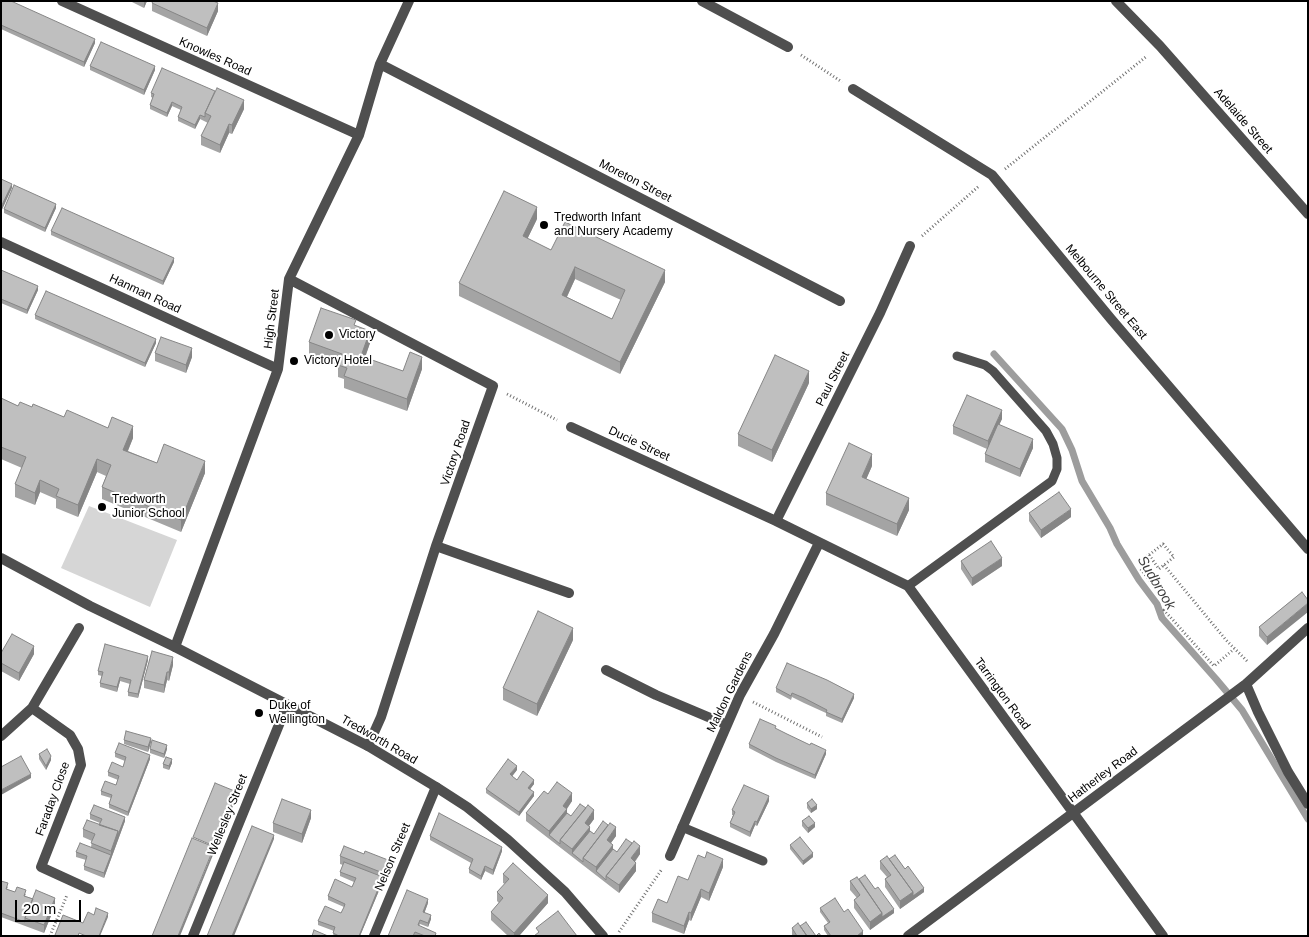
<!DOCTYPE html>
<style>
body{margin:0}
#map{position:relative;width:1309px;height:937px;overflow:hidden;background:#fff;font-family:Helvetica,sans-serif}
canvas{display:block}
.frame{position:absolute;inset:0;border:2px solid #000;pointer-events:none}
.scale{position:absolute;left:15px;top:900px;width:66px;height:22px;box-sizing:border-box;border:2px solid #000;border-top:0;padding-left:6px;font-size:15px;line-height:18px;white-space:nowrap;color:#000;-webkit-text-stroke:4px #fff;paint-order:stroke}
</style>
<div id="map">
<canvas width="1309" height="937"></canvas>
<div class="frame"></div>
<div class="scale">20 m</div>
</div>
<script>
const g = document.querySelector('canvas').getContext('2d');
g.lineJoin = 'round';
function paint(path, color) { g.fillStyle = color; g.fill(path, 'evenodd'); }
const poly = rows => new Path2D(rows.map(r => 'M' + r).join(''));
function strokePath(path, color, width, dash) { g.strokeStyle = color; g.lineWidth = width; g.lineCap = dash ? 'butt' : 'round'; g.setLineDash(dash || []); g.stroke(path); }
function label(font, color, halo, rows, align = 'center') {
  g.font = font + ' Helvetica,sans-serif'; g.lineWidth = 4; g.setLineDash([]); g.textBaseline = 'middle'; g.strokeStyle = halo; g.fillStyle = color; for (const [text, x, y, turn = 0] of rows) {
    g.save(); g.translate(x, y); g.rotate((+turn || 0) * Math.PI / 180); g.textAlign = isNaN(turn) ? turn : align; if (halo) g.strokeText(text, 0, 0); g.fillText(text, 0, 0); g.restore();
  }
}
paint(poly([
 [89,506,177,540,150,607,61,568]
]), '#d6d6d6');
strokePath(poly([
 [994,354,1062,429,1072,450,1082,481,1110,528,1117,544,1139,580,1157,604,1162,618,1216,679,1242,710,1308,819]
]), '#9d9d9d', 7);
strokePath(poly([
 [801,55,842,82],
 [1005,169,1147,56],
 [922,236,979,186],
 [507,394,557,420],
 [1149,555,1159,569,1174,557,1163,544,1149,555,1142,559,1146,565,1140,568,1169,606,1164,610,1214,666,1234,649],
 [1164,565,1226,640,1247,661],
 [753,702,822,737],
 [619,932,662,869],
 [50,936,67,895]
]), '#717171', 3, [1, 2.5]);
strokePath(poly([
 [908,586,1052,481,1057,469,1057,458,1053,444,1046,431,993,371,985,365,957,356],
 [682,827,763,861]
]), '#4f4f4f', 9);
strokePath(poly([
 [62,1,359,135],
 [702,1,788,47],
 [1116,1,1160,46,1308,214],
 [380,64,840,301],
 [853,89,992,175,1111,319,1308,549],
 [1,242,278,369],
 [289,279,493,386,436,546,381,717,368,746],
 [571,427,776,521,908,586,1163,936],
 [776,521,880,313,910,246],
 [436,546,569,593],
 [175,647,278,369,289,279,359,135,380,64,409,1],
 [606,670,656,695,727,725],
 [1246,684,1258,712,1288,772,1308,804],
 [32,708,70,735,78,749,81,765,41,867,89,889],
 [1,736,32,708,79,628],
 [670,856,740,695,774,634,819,543],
 [193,936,287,705],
 [374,936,436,787],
 [908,936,1246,684,1308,628]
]), '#4f4f4f', 10);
strokePath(poly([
 [1,558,90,606,175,647,368,746,436,787,467,807,508,840,565,892,603,936]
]), '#4f4f4f', 10);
paint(poly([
 [1,1,95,43,84,67,1,29],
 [130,1,147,1,144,8],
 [152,3,218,11,207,36,152,11],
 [90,66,155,70,144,95,90,70],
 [151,93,244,109,232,134,229,133,220,153,201,145,201,136,208,123,200,119,195,129,178,121,178,117,181,110,172,106,167,117,150,109,150,105,153,98,151,97],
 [56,208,45,232,4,213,4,209],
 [537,219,527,239,551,250,665,282,620,374,459,296,459,283],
 [575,279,621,300,612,319,567,297],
 [51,231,174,262,163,285,51,235],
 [1,270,38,290,27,314,1,303],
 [35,315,156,343,145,367,35,319],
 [356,326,370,343,365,358,403,371,422,369,407,411,344,388,344,379,338,377,338,365,309,354,309,342],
 [155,353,192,357,186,373,155,361],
 [809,383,772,462,738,446,738,434],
 [1,398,18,406,32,407,133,438,128,451,157,463,205,473,181,532,102,499,102,487,106,476,97,472,78,517,56,508,56,499,40,492,35,505,15,497,15,484,22,468,1,459],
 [1002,419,999,424,1033,448,1020,477,985,462,985,454,987,449,953,434,953,426],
 [872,466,866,479,909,510,897,536,826,505,826,493],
 [1029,513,1071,517,1041,538,1029,521],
 [961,561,1002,566,972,586,961,569],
 [1302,592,1267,645,1259,636,1259,627],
 [573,640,537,716,503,700,503,688],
 [1,653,34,654,19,681,1,671],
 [148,660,138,698,128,696,128,692,130,684,120,681,117,692,100,687,100,683,102,676,98,675,98,671],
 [173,665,169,681,167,680,164,693,144,688,144,680],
 [776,688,854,698,842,723,826,716,826,713,804,703,792,697,791,700,776,692],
 [776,729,826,754,815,779,776,762,749,748,749,744],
 [124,740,151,742,148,752,124,744],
 [150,749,167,749,164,758,150,753],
 [115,753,150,759,128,816,109,808,109,804,111,798,101,795,101,791,116,785,118,780,108,776,108,772,123,767,125,761,115,757],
 [39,754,51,760,46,770,39,759],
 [172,763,169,770,163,768,163,764],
 [517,770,512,776,517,780,534,784,530,789,534,796,519,816,486,793,486,789],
 [548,794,572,801,567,809,567,813,571,816,594,819,589,826,590,831,594,834,616,836,611,843,613,849,617,852,640,854,635,862,636,871,619,893,526,821,526,813],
 [769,801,757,826,755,825,750,837,730,827,730,823,733,815,732,815,732,810],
 [807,803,817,809,811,813,807,808],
 [90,814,125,821,104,878,84,870,84,866,86,860,76,857,76,852,91,847,92,841,83,837,83,829,99,825,100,823,90,819],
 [311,818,302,843,273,832,273,823],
 [802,821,815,827,808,833,802,826],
 [430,836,502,851,493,875,485,871,481,880,469,873,469,869,471,863,430,840],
 [790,845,813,857,803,865,790,849],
 [340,856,388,869,360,936,333,936,334,931,318,925,318,921,341,913,344,907,328,900,328,896,352,887,354,882,340,876,340,872,343,865,340,864],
 [889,859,905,869,924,892,900,909,885,887,885,879,887,877,880,869,880,861],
 [723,867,709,901,701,897,691,921,689,920,684,934,652,922,652,913,667,903,688,880],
 [503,874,548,903,519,936,508,936,491,920,491,912,499,903,497,901,497,892,505,884,503,883],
 [859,879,875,889,894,913,870,930,854,908,854,900,857,898,850,890,850,881],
 [1,881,8,887,7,889,15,892,26,894,25,896,55,906,44,933,1,917],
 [428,903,424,913,431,919,428,927,420,924,419,926,436,936,388,936],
 [820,908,844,912,863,935,828,936,824,930,824,926,828,923,820,912],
 [800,926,816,936,821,936,792,936,792,928]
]), '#a4a4a4');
paint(poly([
 [144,1,147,1,144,8],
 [218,3,218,11,207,36,207,28],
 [95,39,95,43,84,67,84,62],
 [155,66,155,70,144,95,144,90],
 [244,100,244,109,232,134,232,125],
 [172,102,172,106,167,117,167,113],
 [200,115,200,119,195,129,195,125],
 [229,124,229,133,220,153,220,145],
 [12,184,12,188,1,212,1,207],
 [56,204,56,208,45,232,45,228],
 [537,207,537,219,523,248,523,236],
 [174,258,174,262,163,285,163,281],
 [575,267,575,279,562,307,562,295],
 [665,270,665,282,620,374,620,362],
 [38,286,38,290,27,314,27,310],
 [370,331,370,343,361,368,361,356],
 [156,339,156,343,145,367,145,363],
 [192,348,192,357,186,373,186,365],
 [422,357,422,369,407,411,407,399],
 [809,371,809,383,772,462,772,450],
 [1002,410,1002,419,988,449,988,441],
 [133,426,133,438,123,462,123,450],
 [1033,439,1033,448,1020,477,1020,469],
 [872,454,872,466,862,489,862,477],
 [97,459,97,472,78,517,78,505],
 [205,461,205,473,181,532,181,520],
 [40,480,40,492,35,505,35,493],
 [909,498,909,510,897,536,897,524],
 [1071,509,1071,517,1041,538,1041,530],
 [1002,558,1002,566,972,586,972,578],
 [1308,603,1308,612,1267,645,1267,637],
 [573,628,573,640,537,716,537,704],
 [34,646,34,654,19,681,19,673],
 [148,656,148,660,138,698,138,694],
 [173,657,173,665,169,681,169,672],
 [167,672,167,680,164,693,164,685],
 [120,677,120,681,117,692,117,687],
 [854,694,854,698,842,723,842,719],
 [151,738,151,742,148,752,148,747],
 [167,745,167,749,164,758,164,754],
 [826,750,826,754,815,779,815,775],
 [150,755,150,759,128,816,128,812],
 [51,756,51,760,46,770,46,766],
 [172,759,172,763,169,770,169,766],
 [517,766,517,770,510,779,510,774],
 [31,774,31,778,1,795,1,790],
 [534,780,534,784,528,792,528,788],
 [237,792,237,796,180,936,178,936],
 [534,792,534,796,519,816,519,812],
 [572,793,572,801,563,814,567,809,567,817,549,835,549,831,563,806],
 [769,796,769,801,757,826,757,822],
 [817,805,817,809,811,813,811,809],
 [311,810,311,818,302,843,302,834],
 [594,810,594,819,585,831,585,823],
 [125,817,125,821,104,878,104,873,111,855,111,851,118,831],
 [755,821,755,825,750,837,750,832],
 [815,823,815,827,808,833,808,828],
 [590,827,590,835,572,853,572,849],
 [616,827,616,836,607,848,607,840],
 [274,835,274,839,234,936,232,936],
 [613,845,613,853,596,871,596,867],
 [640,846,640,854,631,866,631,858],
 [502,847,502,851,493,875,493,870],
 [813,853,813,857,803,865,803,861],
 [723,859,723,867,709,901,709,893],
 [388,860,388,869,360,936,359,936,383,877,383,873],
 [636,863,636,871,619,893,619,885],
 [485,866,485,871,481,880,481,876],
 [924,888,924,892,900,909,900,901,913,892],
 [701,889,701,897,691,921,691,913],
 [548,895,548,903,519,936,514,936,514,933],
 [55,898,55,906,44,933,44,925],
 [428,899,428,903,423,917,423,912],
 [894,909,894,913,882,921,882,917],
 [689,912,689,920,684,934,684,926],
 [108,913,108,917,100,936,99,936],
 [882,913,882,921,870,930,870,922],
 [431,915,431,919,428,927,428,923],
 [863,931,863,935,857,936]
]), '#868686');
const building = poly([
 [1,1,11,1,95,39,84,62,1,25,1,1],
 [153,1,213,1,218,3,207,28,152,3,153,1],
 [101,42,155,66,144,90,90,66,101,42],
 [162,68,215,91,205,113,205,117,200,115,195,125,178,117,182,107,172,102,167,113,150,105,154,94,151,93,162,68],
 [217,88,244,100,232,125,229,124,220,145,201,136,211,116,205,113,217,88],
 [1,179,12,184,1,207,1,179],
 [14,185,56,204,45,228,4,209,14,185],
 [504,191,537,207,523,236,551,250,565,222,665,270,620,362,459,283,504,191],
 [575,267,625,290,612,319,562,295,575,267],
 [62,208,174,258,163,281,51,231,62,208],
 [1,270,38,286,27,310,1,299,1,270],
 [46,291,156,339,145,363,35,315,46,291],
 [321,308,356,320,354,325,370,331,361,356,403,371,410,352,422,357,407,399,344,376,347,368,338,365,342,354,309,342,321,308],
 [161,337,192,348,186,365,155,353,161,337],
 [775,355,809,371,772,450,738,434,775,355],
 [967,395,1002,410,988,441,953,426,967,395],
 [1,398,18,406,20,402,32,407,33,404,64,417,67,410,108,428,112,417,133,426,123,450,157,463,164,444,205,461,181,520,102,487,111,465,97,459,78,505,56,496,59,489,40,480,35,493,15,484,26,457,1,447,1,398],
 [998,424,1033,439,1020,469,985,454,998,424],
 [849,443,872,454,862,477,909,498,897,524,826,493,849,443],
 [1059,492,1071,509,1041,530,1029,513,1059,492],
 [991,541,1002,558,972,578,961,561,991,541],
 [1302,592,1308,600,1308,603,1267,637,1259,627,1302,592],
 [538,611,573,628,537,704,503,688,538,611],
 [12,634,34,646,19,673,1,663,1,653,12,634],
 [105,644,148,656,138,694,128,692,131,680,120,677,117,687,100,683,103,672,98,671,105,644],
 [152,651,173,657,169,672,167,672,164,685,144,680,152,651],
 [787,663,827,680,854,694,842,719,826,712,827,710,804,698,792,693,791,696,776,688,787,663],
 [760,719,776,726,775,728,787,734,810,745,811,743,826,750,815,775,776,758,749,744,760,719],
 [126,731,151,738,148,747,124,740,126,731],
 [152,740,167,745,164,754,150,749,152,740],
 [119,743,150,755,128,812,109,804,112,795,101,791,105,781,116,785,119,776,108,772,112,762,123,767,126,757,115,753,119,743],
 [47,749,51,756,46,766,39,754,47,749],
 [21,756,31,774,1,790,1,767,21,756],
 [166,757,172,759,169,766,163,764,166,757],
 [508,759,517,766,510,774,512,776,517,780,523,771,534,780,528,788,534,792,519,812,486,789,508,759],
 [557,782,572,793,563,806,567,809,549,831,526,813,544,791,548,794,557,782],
 [215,783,237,792,214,846,193,837,215,783],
 [744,785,769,796,757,822,755,821,750,832,730,823,735,812,732,810,744,785],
 [282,799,311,810,302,834,273,823,282,799],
 [812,799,817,805,811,809,807,803,812,799],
 [580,804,586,808,560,840,560,844,549,835,567,813,571,816,580,804],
 [94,805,125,817,118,835,118,831,99,825,102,819,90,814,94,805],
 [588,805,594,810,585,823,590,827,572,849,560,840,588,805],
 [439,813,502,847,493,870,485,866,481,876,469,869,473,859,430,836,439,813],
 [809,816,815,823,808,828,802,821,809,816],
 [87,820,118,831,111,851,91,843,95,834,83,829,87,820],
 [603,821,608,825,583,858,583,862,572,853,590,831,594,834,603,821],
 [610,823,616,827,607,840,613,845,596,867,583,858,610,823],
 [252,826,274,835,232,936,207,936,252,826],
 [800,837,813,853,803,861,790,845,800,837],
 [192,838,214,847,178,936,152,936,192,838],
 [626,839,632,843,606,876,606,880,596,871,613,849,617,852,626,839],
 [634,841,640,846,631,858,636,863,619,885,606,876,634,841],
 [80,843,111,855,104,873,84,866,87,856,76,852,80,843],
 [344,846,364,854,365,851,388,860,383,873,340,856,344,846],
 [707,852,723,859,709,893,701,889,691,913,689,912,684,926,652,913,658,899,667,903,678,876,688,880,698,855,705,858,707,852],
 [895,855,905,869,908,866,924,888,913,896,913,892,889,859,895,855],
 [887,856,913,892,900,901,885,879,891,875,880,861,887,856],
 [344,862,383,877,359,936,339,936,333,933,335,927,318,921,325,906,341,913,344,907,345,904,328,896,335,879,352,887,356,878,340,872,344,862],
 [513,863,548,895,514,933,491,912,503,898,497,892,509,879,503,874,513,863],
 [865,875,875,889,878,887,894,909,882,917,882,913,859,879,865,875],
 [857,877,882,913,870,922,854,900,860,895,850,881,857,877],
 [1,881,8,883,6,889,15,892,17,887,26,890,24,896,33,899,25,918,25,922,1,913,1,881],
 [36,890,55,898,44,925,25,918,36,890],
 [407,890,428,899,423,912,431,915,428,923,420,920,418,925,436,933,435,936,425,936,415,932,413,936,388,936,407,890],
 [835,898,844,912,848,909,863,931,857,936,831,936,824,926,830,922,820,908,835,898],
 [96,908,108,913,99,936,86,936,79,933,78,936,57,936,55,935,63,915,83,923,88,912,94,915,96,908],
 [558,911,577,936,534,936,539,932,536,928,558,911],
 [806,922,816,936,819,933,821,936,807,936,800,926,806,922],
 [798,923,807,936,797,936,792,928,798,923],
 [314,930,328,936,312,936,314,930]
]);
paint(building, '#bfbfbf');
strokePath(building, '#868686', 1);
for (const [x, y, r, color] of [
 [544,225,5,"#000"],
 [329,335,5,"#000"],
 [294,361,5,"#000"],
 [102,507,5,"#000"],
 [259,713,5,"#000"]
]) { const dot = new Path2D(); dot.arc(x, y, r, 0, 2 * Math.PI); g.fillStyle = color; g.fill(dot); strokePath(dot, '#fff', 2); }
label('12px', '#000', '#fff', [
 ["Knowles Road",215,57,24],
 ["Adelaide Street",1243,121,49],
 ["Moreton Street",635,181,27],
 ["Melbourne Street East",1106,292,50],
 ["Hanman Road",145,294,25],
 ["High Street",272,319,-83],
 ["Paul Street",833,379,-63],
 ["Ducie Street",639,444,25],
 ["Victory Road",456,453,-71],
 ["Maldon Gardens",730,692,-64],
 ["Tarrington Road",1002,694,54],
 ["Tredworth Road",379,740,30],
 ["Hatherley Road",1103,775,-37],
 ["Faraday Close",53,799,-70],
 ["Wellesley Street",228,815,-68],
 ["Nelson Street",393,857,-67]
]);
label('12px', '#000', '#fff', [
 ["Tredworth Infant",554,218],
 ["and Nursery Academy",554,232],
 ["Victory",339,335],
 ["Victory Hotel",304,361],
 ["Tredworth",112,500],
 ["Junior School",112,514],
 ["Duke of",269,706],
 ["Wellington",269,720]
], 'left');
label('italic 14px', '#3e3e3e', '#fff', [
 ["Sudbrook",1156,583,59]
]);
</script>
